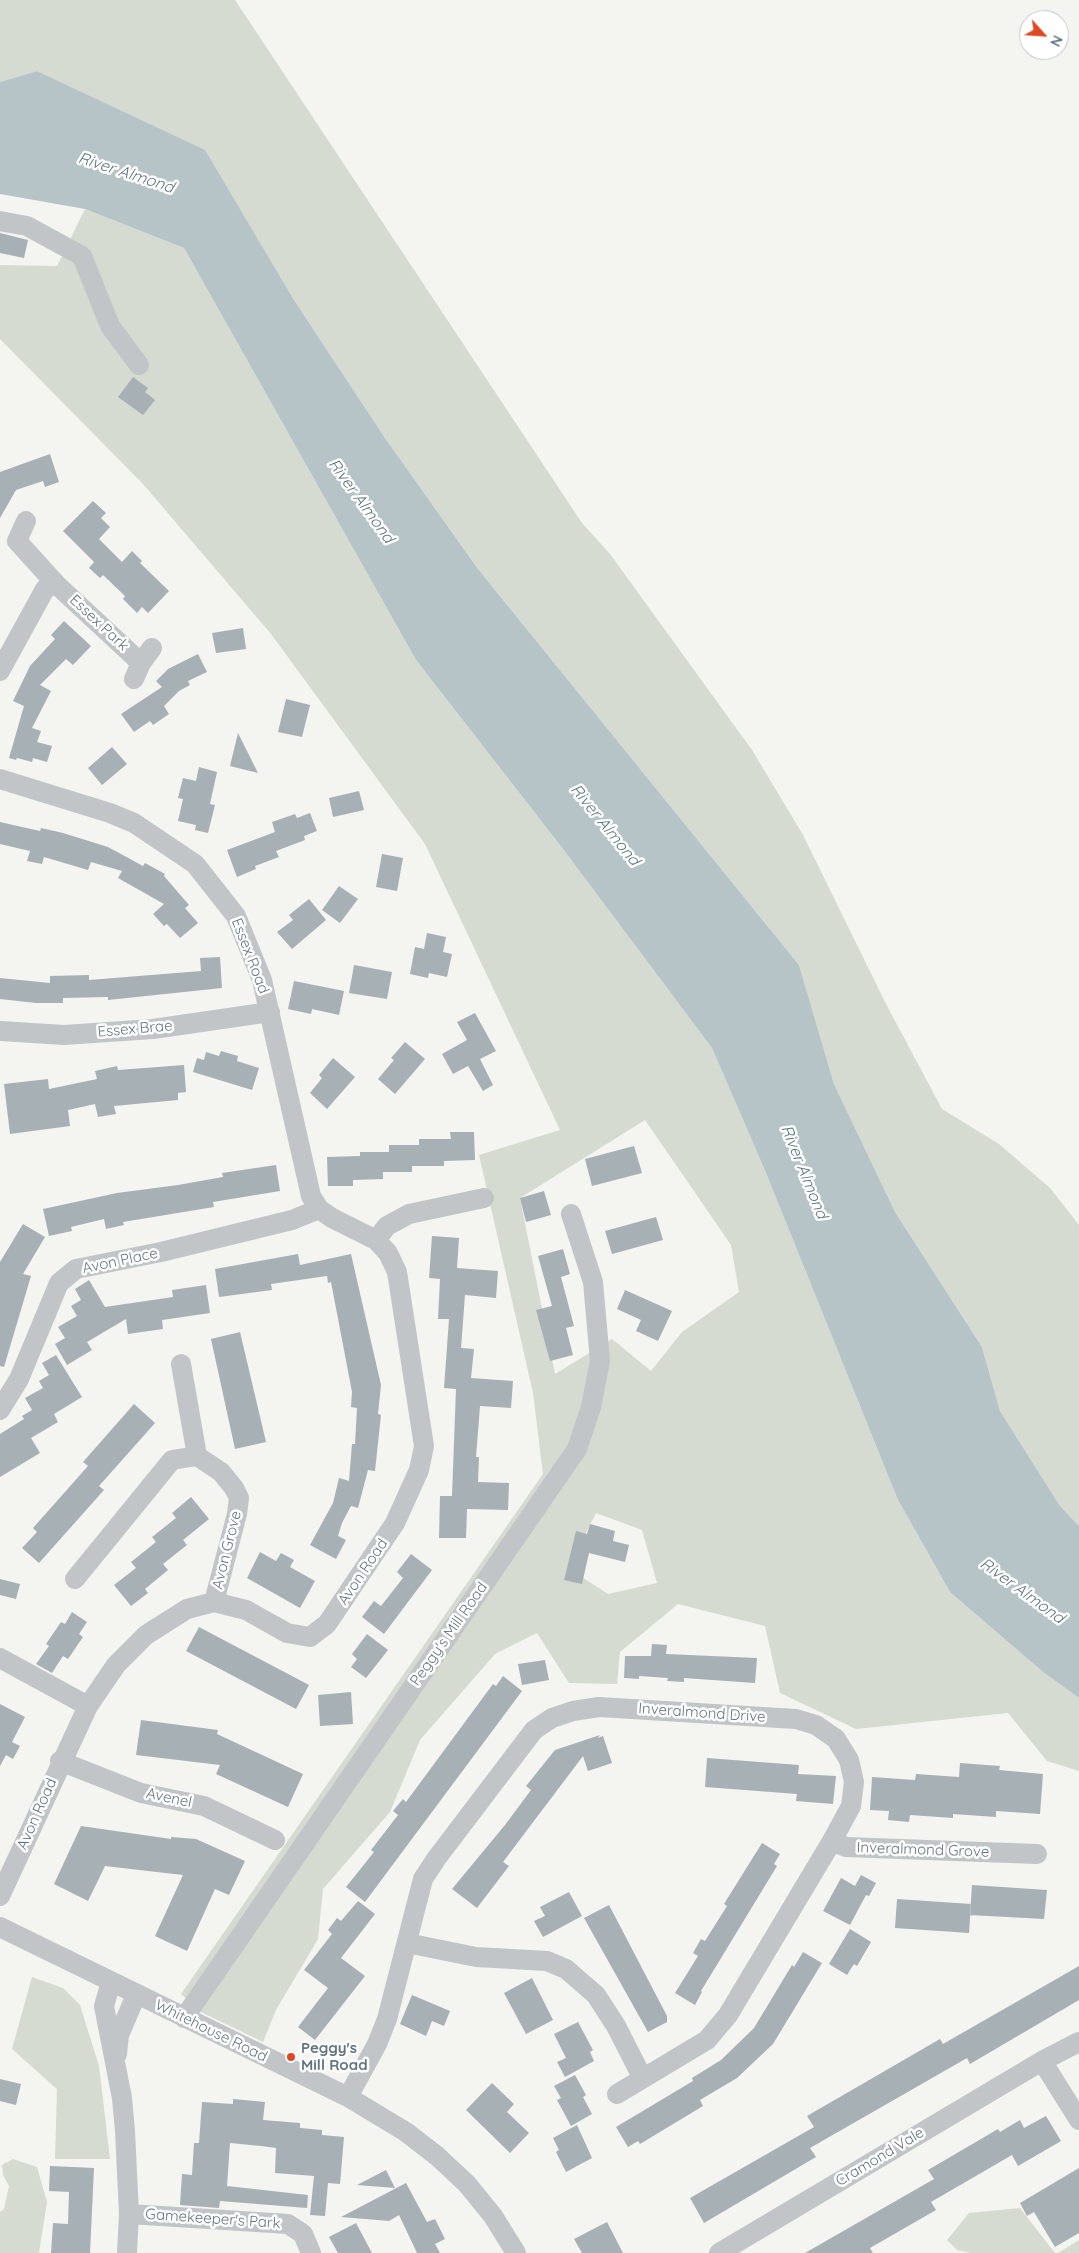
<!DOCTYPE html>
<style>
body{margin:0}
#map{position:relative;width:1079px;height:2253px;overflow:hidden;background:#f4f4f0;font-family:Quicksand,sans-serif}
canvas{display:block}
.north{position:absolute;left:1019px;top:10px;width:50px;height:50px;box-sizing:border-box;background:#fff;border:1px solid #c1c8cd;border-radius:50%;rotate:116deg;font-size:14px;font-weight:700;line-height:20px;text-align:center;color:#637581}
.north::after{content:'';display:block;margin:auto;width:18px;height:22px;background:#e04824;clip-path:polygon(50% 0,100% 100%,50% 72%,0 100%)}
</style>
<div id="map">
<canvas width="1079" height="2253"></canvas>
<div class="north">N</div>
</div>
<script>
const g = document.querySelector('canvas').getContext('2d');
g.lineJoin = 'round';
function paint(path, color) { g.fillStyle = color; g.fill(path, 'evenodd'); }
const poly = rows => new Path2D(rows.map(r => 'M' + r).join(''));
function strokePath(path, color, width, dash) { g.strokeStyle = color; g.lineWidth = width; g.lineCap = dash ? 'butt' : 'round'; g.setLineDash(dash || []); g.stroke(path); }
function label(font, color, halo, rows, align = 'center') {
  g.font = font + ' Quicksand,sans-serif'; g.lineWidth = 5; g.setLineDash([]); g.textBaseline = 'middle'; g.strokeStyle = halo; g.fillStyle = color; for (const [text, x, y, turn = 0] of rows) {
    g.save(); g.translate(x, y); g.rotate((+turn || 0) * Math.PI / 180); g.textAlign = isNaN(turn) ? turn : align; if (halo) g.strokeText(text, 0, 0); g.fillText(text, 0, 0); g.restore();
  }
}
paint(poly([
 [0,0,235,0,582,523,610,554,752,750,803,835,886,1004,942,1109,999,1144,1050,1188,1079,1225,1079,1526,1060,1506,1000,1411,982,1347,895,1212,834,1084,799,965,478,569,385,438,294,300,205,151,37,71,0,82],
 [85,209,184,248,416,660,563,849,712,1048,766,1173,898,1500,950,1592,1043,1672,1079,1698,1079,1771,1047,1761,1008,1713,856,1729,780,1693,765,1626,678,1604,620,1652,617,1684,569,1683,537,1633,495,1654,420,1740,390,1812,323,1889,318,1939,276,2010,263,2042,201,2012,181,1994,543,1474,533,1393,479,1155,560,1130,425,844,271,634,143,484,0,339,0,265,57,266],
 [645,1120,731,1245,739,1292,682,1332,651,1371,612,1339,555,1374,520,1198],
 [596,1513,642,1530,657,1583,608,1594,568,1568],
 [32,1977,63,1988,80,2005,99,2066,110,2159,55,2159,57,2089,12,2049],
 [13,2159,37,2167,47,2202,39,2253,0,2253,0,2212,4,2209,9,2186,3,2175,2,2165],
 [1020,2208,1055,2253,971,2253,957,2250,947,2240,969,2213],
 [1079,2240,1079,2253,1058,2253]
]), '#d5dbd1');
paint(poly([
 [37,71,205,150,294,300,385,438,478,569,799,965,834,1084,895,1212,982,1347,1000,1411,1060,1506,1079,1526,1079,1698,1043,1672,950,1592,898,1500,766,1173,712,1048,563,849,416,660,184,248,85,209,0,194,0,82]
]), '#b6c4c7');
paint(poly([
 [0,233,28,240,24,258,0,253],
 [133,377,148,388,145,392,155,400,143,415,118,397],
 [50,454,59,482,45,487,43,481,16,490,0,518,0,472],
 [93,501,106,513,101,518,110,527,99,539,122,562,132,551,142,561,140,563,169,591,148,613,142,607,137,613,123,599,125,596,103,575,100,578,89,568,94,562,63,531],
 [64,621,91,646,73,665,66,659,40,685,51,691,32,728,41,731,37,742,52,746,47,762,33,758,32,762,17,758,16,760,9,758,24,706,13,701,30,666,55,639,51,635],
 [243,628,246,649,216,653,212,633],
 [198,654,207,672,188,681,190,685,179,691,164,706,169,714,153,725,150,721,134,732,121,714,162,687,156,681,168,669],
 [286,699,310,705,302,737,278,732],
 [238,733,258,773,230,766],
 [112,747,127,764,102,785,88,768],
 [199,767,217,772,210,804,215,805,208,833,195,830,196,825,178,821,183,799,178,798,183,778,196,781],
 [359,791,364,810,333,817,329,798],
 [310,813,317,831,304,836,305,840,276,851,279,857,255,866,256,869,237,877,227,850,275,832,272,822,295,814,297,818],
 [0,822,40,831,41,828,63,833,108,847,143,866,145,863,165,874,164,876,189,905,185,908,198,923,180,938,167,924,164,926,153,914,164,904,118,878,122,871,91,862,88,870,44,857,42,864,27,861,30,851,0,844],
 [382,854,403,858,397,891,376,887],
 [339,886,358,899,340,923,322,910],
 [309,899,326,920,292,949,277,932,293,920,289,915],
 [427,933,446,937,443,952,452,954,447,977,429,973,428,978,410,974,415,947,424,949],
 [220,957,222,988,108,1000,108,997,63,998,63,1003,36,1003,0,999,0,978,50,983,50,976,89,975,89,980,201,971,200,958],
 [354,965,392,972,387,999,349,993],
 [294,981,344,991,339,1015,312,1009,311,1014,288,1009],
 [475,1013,496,1051,480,1059,493,1085,483,1091,468,1066,453,1074,442,1054,467,1040,457,1022],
 [405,1042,425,1059,395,1094,378,1079,394,1060,391,1058],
 [221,1051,238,1056,237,1061,259,1068,252,1090,193,1072,197,1058,204,1060,206,1052,219,1056],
 [333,1058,355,1077,327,1109,310,1093,322,1078,319,1075],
 [184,1065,186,1092,178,1093,178,1100,114,1106,116,1114,98,1117,95,1104,68,1110,70,1126,10,1134,4,1084,48,1079,49,1089,97,1079,95,1071,117,1066,118,1070],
 [450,1132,474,1132,475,1160,444,1161,444,1166,412,1166,412,1172,383,1172,383,1179,353,1180,353,1186,328,1186,327,1157,360,1156,360,1152,389,1152,389,1145,419,1145,419,1139,451,1139],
 [634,1146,642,1173,592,1186,585,1159],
 [276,1165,280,1191,213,1202,214,1207,123,1222,124,1225,106,1229,104,1219,71,1227,72,1231,49,1236,43,1209,117,1193,178,1185,223,1177,222,1173],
 [544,1191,551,1215,526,1222,520,1198],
 [656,1217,663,1240,612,1254,605,1231],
 [23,1224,45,1237,23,1274,31,1276,4,1367,0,1366,0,1262],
 [432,1236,459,1238,457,1268,498,1271,496,1298,465,1295,461,1348,474,1349,471,1378,513,1381,511,1408,480,1406,476,1457,479,1457,478,1482,509,1483,508,1510,467,1509,466,1538,439,1538,440,1496,452,1496,456,1389,444,1388,449,1319,438,1319,440,1279,429,1278],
 [563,1249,570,1274,561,1277,574,1326,566,1328,573,1355,550,1361,536,1310,552,1306,538,1256],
 [298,1254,300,1265,351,1254,381,1385,378,1414,381,1415,375,1471,368,1470,358,1508,351,1506,342,1523,338,1536,346,1540,336,1559,310,1545,333,1503,339,1478,349,1481,352,1444,355,1444,357,1408,351,1407,352,1392,331,1282,328,1283,327,1276,271,1284,272,1290,219,1297,215,1269],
 [89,1280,105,1307,173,1297,172,1290,206,1285,210,1313,162,1320,163,1329,128,1334,126,1319,87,1342,92,1350,67,1365,55,1344,65,1338,58,1327,77,1316,71,1306,81,1300,75,1289],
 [625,1290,672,1311,658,1341,636,1331,641,1320,617,1309],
 [240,1332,266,1442,235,1449,211,1339],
 [56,1355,82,1397,54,1414,58,1422,31,1438,40,1453,0,1477,0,1434,24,1419,22,1416,32,1410,25,1398,43,1388,39,1381,49,1375,42,1363],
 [134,1404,155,1423,99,1486,104,1490,39,1563,22,1548,37,1532,33,1528,88,1466,83,1462],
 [191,1497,209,1519,183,1540,187,1545,163,1564,168,1570,145,1589,148,1593,131,1606,114,1585,136,1568,131,1562,156,1542,152,1537,176,1518,172,1513],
 [590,1524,615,1531,613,1541,629,1545,625,1562,589,1553,582,1584,564,1580,576,1531,587,1534],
 [260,1552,276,1561,281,1553,294,1560,290,1567,315,1581,300,1608,247,1578],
 [411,1554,432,1570,384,1634,362,1617,374,1601,381,1606,403,1578,397,1572],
 [0,1579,20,1584,16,1599,0,1595],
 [72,1612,87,1622,79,1634,83,1637,68,1659,63,1656,52,1673,36,1664,49,1646,46,1644,61,1622,65,1624],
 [199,1627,309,1685,296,1709,186,1651],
 [367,1634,388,1650,366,1678,351,1667,357,1659,352,1654],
 [652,1644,667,1645,666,1654,757,1658,755,1683,684,1678,684,1682,667,1681,668,1678,639,1676,639,1679,624,1678,625,1656,651,1656],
 [545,1660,549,1680,522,1685,518,1664],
 [503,1676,522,1691,365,1902,346,1887,374,1852,371,1850,398,1815,393,1811,403,1799,406,1802,493,1684,496,1686],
 [351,1692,353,1724,320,1726,318,1695],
 [0,1704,25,1717,12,1742,20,1746,13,1759,6,1755,0,1766],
 [141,1720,218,1730,217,1734,303,1774,288,1807,216,1774,220,1765,136,1755],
 [600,1735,598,1738,603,1736,612,1763,588,1771,583,1756,503,1862,509,1866,477,1908,452,1889,505,1825,531,1790,526,1786,555,1750],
 [707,1758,799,1765,798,1774,836,1776,833,1804,796,1801,797,1794,705,1787],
 [960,1763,1000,1766,999,1770,1043,1774,1040,1814,996,1811,996,1817,953,1814,953,1818,910,1815,909,1822,888,1820,889,1811,870,1810,872,1777,915,1780,916,1774,959,1777],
 [81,1826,171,1839,171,1837,196,1839,245,1861,229,1895,215,1889,187,1951,155,1936,183,1875,105,1866,88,1901,54,1884],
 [762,1843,780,1854,774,1864,777,1866,701,1991,702,1992,695,2005,675,1993,698,1956,693,1953,701,1939,705,1941,727,1906,724,1904],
 [861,1875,876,1883,869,1896,866,1895,850,1925,823,1911,841,1878,855,1886],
 [972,1885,1047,1890,1044,1919,970,1915],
 [569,1892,582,1916,543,1937,534,1921,545,1916,540,1907],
 [897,1899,971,1904,969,1933,895,1928],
 [358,1901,375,1914,341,1958,365,1976,315,2040,298,2027,328,1988,304,1970,332,1934,328,1930,337,1918,341,1921],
 [609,1905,667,2016,667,2022,648,2032,584,1918],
 [850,1929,871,1942,857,1966,854,1964,847,1975,829,1964],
 [803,1952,822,1963,773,2044,737,2078,700,2100,703,2106,640,2144,638,2141,628,2147,616,2127,693,2081,692,2078,721,2060,754,2028,792,1965,794,1967],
 [1079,1966,1079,2000,970,2064,967,2058,810,2148,816,2157,704,2223,690,2198,814,2127,807,2116,940,2039,943,2044],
 [532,1978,553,2020,526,2034,504,1993],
 [412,1995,450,2011,444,2026,432,2021,426,2036,400,2024],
 [578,2022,593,2050,590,2052,594,2061,565,2077,557,2062,566,2058,554,2034],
 [575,2075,586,2095,583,2097,592,2114,571,2126,557,2100,561,2098,554,2086],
 [0,2079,21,2084,16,2105,0,2101],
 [492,2083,514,2104,507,2112,529,2133,510,2153,466,2110],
 [233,2099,265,2102,263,2120,300,2123,300,2128,322,2130,322,2135,344,2137,340,2184,328,2183,325,2216,310,2215,314,2176,275,2173,276,2148,261,2146,230,2143,227,2186,308,2195,307,2208,220,2201,219,2208,180,2205,182,2174,192,2175,194,2143,199,2143,202,2102,233,2104],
 [1046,2116,1061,2141,1018,2166,1012,2155,931,2202,936,2210,870,2248,873,2253,805,2253,934,2179,928,2170,998,2129,1000,2132,1020,2120,1024,2128],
 [577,2125,592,2158,566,2172,556,2152,559,2150,553,2138],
 [50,2166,94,2168,90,2253,51,2253,53,2223,68,2224,69,2192,49,2191],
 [1079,2168,1079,2233,1055,2247,1034,2212,1027,2216,1020,2203],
 [386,2170,395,2188,357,2185],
 [406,2183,427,2222,435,2219,445,2239,435,2244,440,2253,417,2253,399,2215,389,2221,341,2217],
 [607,2222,623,2253,582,2253,574,2239],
 [356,2223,372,2253,338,2253,329,2237]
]), '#a7b0b5');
strokePath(poly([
 [0,221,27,226,82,256,110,326,139,365],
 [26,521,17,541,56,584,141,663,152,648],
 [0,671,45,589,56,584],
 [134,679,141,663],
 [0,779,110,813,134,823,195,864,236,916,262,980,311,1196,319,1209,332,1218,376,1240,388,1253,397,1272,424,1446,419,1470,395,1523,327,1624,310,1637,287,1633,246,1610,214,1602,187,1609,146,1635,116,1665,88,1706,0,1896],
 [0,1031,64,1035,153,1029,270,1012],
 [376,1240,387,1226,409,1214,484,1198],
 [181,1364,197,1456],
 [0,1410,19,1379,59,1283,76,1269,161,1252,292,1220,319,1209],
 [75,1579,172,1460,197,1456,221,1472,234,1488,239,1498,237,1514,214,1602],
 [0,1658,88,1706],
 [60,1761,141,1793,204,1806,275,1840],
 [832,1841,846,1847,1037,1854],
 [0,1927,348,2097,406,2132,437,2156,467,2184,493,2216,516,2253],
 [407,1943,476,1957,547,1961,566,1969,596,1995,616,2026,642,2077],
 [111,1982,104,2006,122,2098,125,2131,129,2214,127,2253],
 [184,2018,577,1449,591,1407,600,1361,593,1282,571,1214],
 [117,2054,119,2035,136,1995],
 [1042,2061,1079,2120],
 [348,2097,377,2044,387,2019,423,1879,436,1859,534,1730,552,1718,573,1711,599,1707,796,1719,816,1725,836,1739,849,1760,854,1782,851,1806,832,1841,728,2015,707,2040,617,2094],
 [129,2214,288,2224,303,2234,311,2253],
 [719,2253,1042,2061,1079,2042]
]), '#c1c5c8', 20);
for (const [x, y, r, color] of [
 [291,2057,5,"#e04824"]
]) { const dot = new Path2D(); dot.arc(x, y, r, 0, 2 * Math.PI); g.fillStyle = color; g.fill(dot); strokePath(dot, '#fff', 2); }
label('15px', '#637581', '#fff', [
 ["Essex Park",99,623,43],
 ["Essex Road",250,956,69],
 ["Essex Brae",135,1029,-5],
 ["Avon Place",120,1261,-12],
 ["Avon Grove",227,1550,-76],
 ["Avon Road",363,1572,-56],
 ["Peggy's Mill Road",449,1634,-55],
 ["Inveralmond Drive",702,1713,4],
 ["Avenel",169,1798,12],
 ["Avon Road",37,1814,-66],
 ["Inveralmond Grove",923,1850,2],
 ["Whitehouse Road",211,2031,26],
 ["Cramond Vale",880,2157,-31],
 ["Gamekeeper's Park",213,2219,4]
]);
label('bold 15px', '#637581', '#fff', [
 ["Peggy's",301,2048],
 ["Mill Road",301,2065]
], 'left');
label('italic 16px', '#5f777f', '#fff', [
 ["River Almond",126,173,18],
 ["River Almond",361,501,54],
 ["River Almond",605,825,51],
 ["River Almond",804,1172,68],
 ["River Almond",1022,1591,36]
]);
</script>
